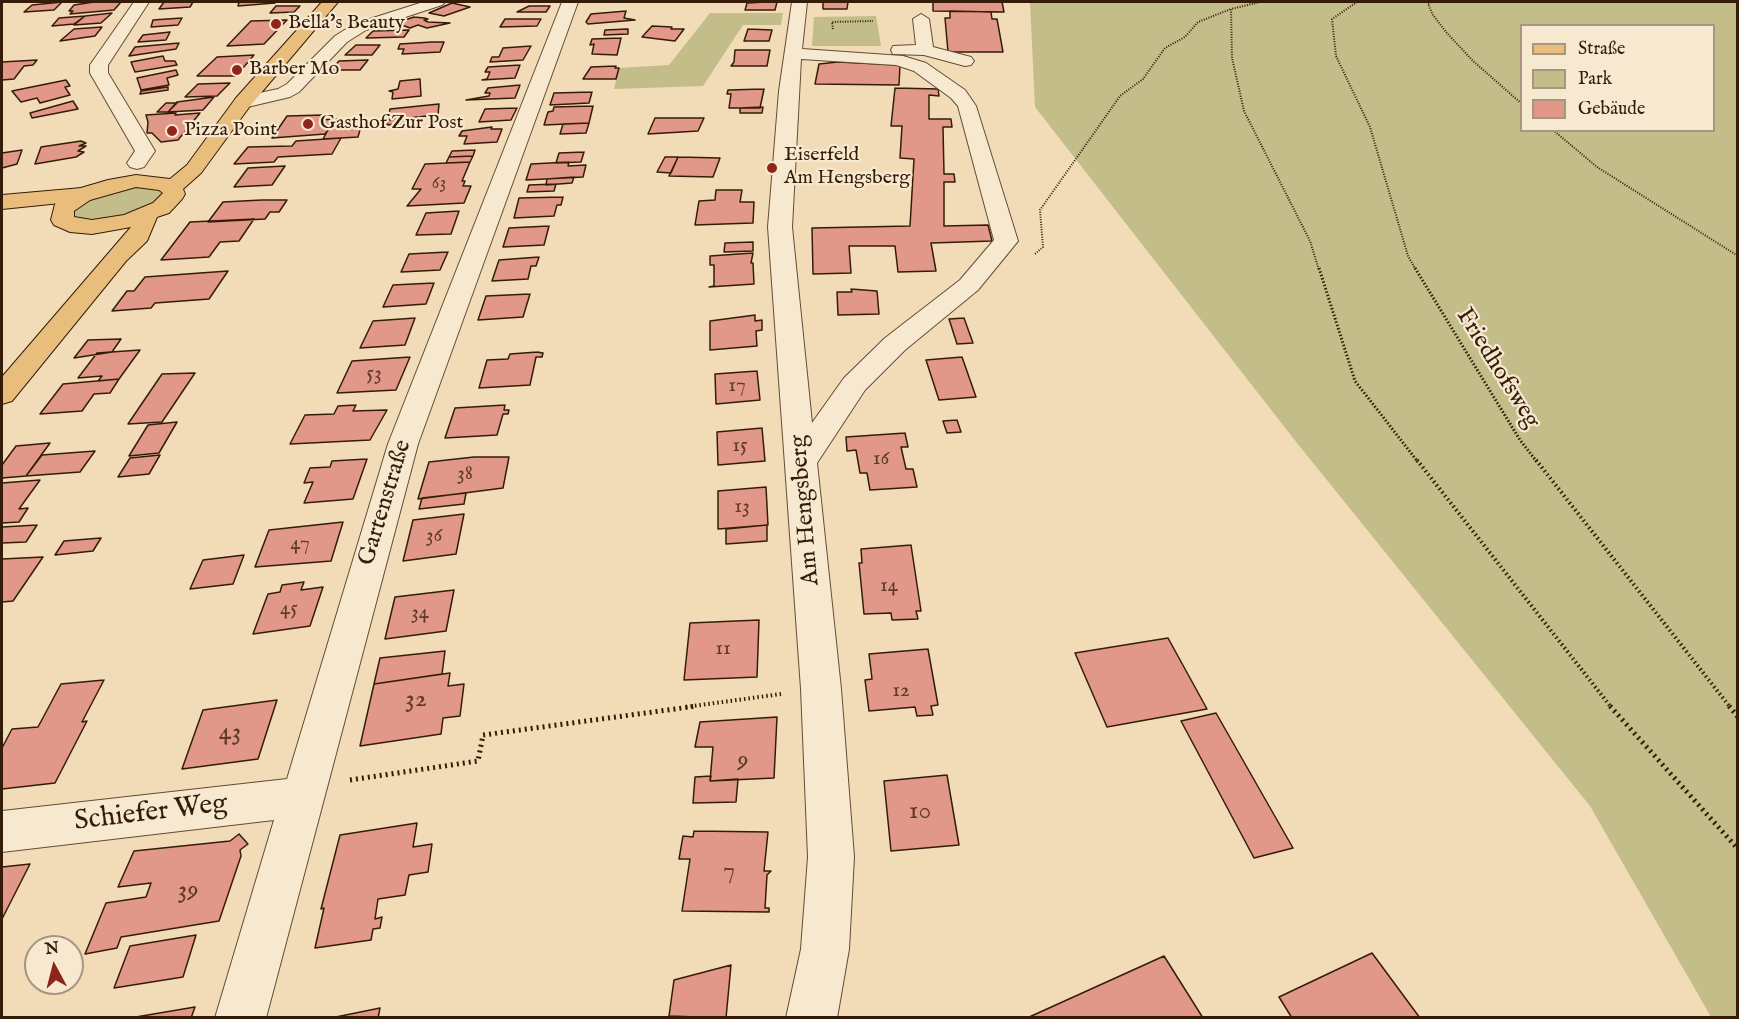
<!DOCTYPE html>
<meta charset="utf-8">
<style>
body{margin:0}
#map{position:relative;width:1739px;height:1019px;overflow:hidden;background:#f2dbb7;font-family:"IM FELL English",serif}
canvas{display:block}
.frame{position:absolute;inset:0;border:3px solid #351c09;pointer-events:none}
.legend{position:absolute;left:1520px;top:24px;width:195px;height:108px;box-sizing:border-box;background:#f7e8d0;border:2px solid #a99680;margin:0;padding:8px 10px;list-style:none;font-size:18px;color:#351c09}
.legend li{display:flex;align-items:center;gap:12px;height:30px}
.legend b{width:30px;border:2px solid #a99680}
.north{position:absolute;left:24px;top:935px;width:60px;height:60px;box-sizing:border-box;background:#f7e8d0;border:2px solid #a99680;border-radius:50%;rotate:353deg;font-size:16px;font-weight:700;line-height:24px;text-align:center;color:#351c09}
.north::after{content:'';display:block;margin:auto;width:21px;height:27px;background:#8f2418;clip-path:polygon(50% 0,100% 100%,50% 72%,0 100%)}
</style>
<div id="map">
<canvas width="1739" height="1019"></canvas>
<div class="frame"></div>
<ul class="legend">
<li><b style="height:8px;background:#e9be7c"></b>Straße</li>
<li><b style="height:16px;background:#c3bd89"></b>Park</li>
<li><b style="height:16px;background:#e29889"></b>Gebäude</li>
</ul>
<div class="north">N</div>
</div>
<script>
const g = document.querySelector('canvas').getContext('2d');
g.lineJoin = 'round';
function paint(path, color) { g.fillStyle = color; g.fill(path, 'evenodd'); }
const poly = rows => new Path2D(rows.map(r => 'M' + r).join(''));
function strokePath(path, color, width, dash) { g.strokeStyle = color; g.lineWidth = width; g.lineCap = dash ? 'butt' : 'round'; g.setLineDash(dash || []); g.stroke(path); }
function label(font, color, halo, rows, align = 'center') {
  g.font = font + ' "IM FELL English",serif'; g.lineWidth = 4.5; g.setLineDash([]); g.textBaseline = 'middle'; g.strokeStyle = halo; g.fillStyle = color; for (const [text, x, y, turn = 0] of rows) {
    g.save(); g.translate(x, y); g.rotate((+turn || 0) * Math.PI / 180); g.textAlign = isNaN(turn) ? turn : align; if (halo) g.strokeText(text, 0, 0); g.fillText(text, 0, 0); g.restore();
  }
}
paint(poly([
 [1030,2,1737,2,1737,1017,1711,1017,1590,806,1297,443,1035,107],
 [1522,26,1714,26,1714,130,1522,130],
 [710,13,783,13,781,25,743,25,703,86,614,89,619,68,669,65],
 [876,16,881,46,812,46,814,17],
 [164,184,161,208,78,227,63,209,94,190]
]), '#c3bd89');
const building = poly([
 [62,2,54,10,24,12,32,5,62,2],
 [94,2,121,2,114,10,70,14,73,11,69,11,74,5,94,2],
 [164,2,193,2,190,7,159,9,164,2],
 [239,2,275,2,275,3,238,6,239,2],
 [767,2,777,2,775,10,745,10,747,3,767,2],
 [823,2,848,2,847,9,823,9,823,2],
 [933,2,1002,2,1004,12,933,11,933,2],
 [452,3,470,7,444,16,429,13,452,3],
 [276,6,300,6,294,12,270,13,276,6],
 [529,6,550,6,546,12,517,12,529,6],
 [626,11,624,18,635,20,588,24,586,22,591,14,626,11],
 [950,11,991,12,992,19,997,19,1003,52,948,52,945,18,950,18,950,11],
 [112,13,101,23,74,25,85,16,112,13],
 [85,16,74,24,52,26,59,18,85,16],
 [414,17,424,18,428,19,424,20,428,22,450,23,427,28,418,25,410,28,396,23,414,17],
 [182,18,178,25,151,27,153,20,182,18],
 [505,19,541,19,537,26,500,27,505,19],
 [287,20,264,44,227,46,251,21,287,20],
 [652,26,672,27,671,29,684,29,675,41,642,37,652,26],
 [102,27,95,36,60,41,74,29,102,27],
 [628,29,628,34,604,35,605,30,628,29],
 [748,29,772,30,769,41,744,41,748,29],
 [409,30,404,37,366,38,373,31,409,30],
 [170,32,166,40,138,42,143,35,170,32],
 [621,38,617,55,592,54,594,44,590,45,592,39,621,38],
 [432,42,444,42,440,52,402,54,404,49,398,49,400,44,432,42],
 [179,43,176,49,129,56,135,47,179,43],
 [356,45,380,45,372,55,345,55,356,45],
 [531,46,523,60,490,62,492,57,499,57,503,48,531,46],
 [735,50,770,50,767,66,731,66,734,62,735,50],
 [254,55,236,76,197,76,217,57,254,55],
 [163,56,165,61,175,61,177,65,135,72,131,62,163,56],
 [37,60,33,65,24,66,14,79,2,80,2,62,37,60],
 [368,60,360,70,331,70,339,61,368,60],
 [838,62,900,65,899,85,815,84,819,64,838,62],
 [520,65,515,78,482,80,487,79,490,72,485,72,488,67,520,65],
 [616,66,615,68,619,68,616,79,583,79,591,67,616,66],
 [176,70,178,75,167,78,169,85,141,90,137,78,176,70],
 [420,79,421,96,392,99,393,92,389,91,398,89,400,81,420,79],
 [66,80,70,86,65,87,70,95,40,103,37,98,21,102,12,91,66,80],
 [230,83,217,96,185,97,198,84,230,83],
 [520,85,515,98,466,100,489,96,490,93,485,93,488,88,520,85],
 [168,87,168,90,140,94,141,91,168,87],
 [895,88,938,89,939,96,929,95,929,119,951,119,952,127,943,127,944,174,954,174,955,182,944,182,944,226,988,225,992,241,931,243,936,271,898,272,895,246,849,246,851,273,813,274,812,228,910,226,914,159,900,158,902,126,891,126,895,88],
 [764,89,760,108,729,108,731,94,727,94,728,90,764,89],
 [592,92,589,103,550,105,554,93,592,92],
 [214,97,203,110,168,112,177,102,214,97],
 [73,101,78,109,32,118,30,113,73,101],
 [166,103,177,103,168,112,157,112,166,103],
 [439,104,438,115,388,120,390,109,439,104],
 [593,106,589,123,544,125,548,112,553,111,554,107,593,106],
 [763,107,762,113,740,113,740,108,763,107],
 [517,108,511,120,479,122,485,109,517,108],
 [176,113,175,115,200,113,178,140,161,142,152,133,147,133,148,122,146,115,176,113],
 [323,115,319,120,337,119,325,134,272,138,287,116,323,115],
 [409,118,408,123,387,125,388,120,409,118],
 [655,118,704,118,698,131,648,134,655,118],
 [589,123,586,133,560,134,563,124,589,123],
 [361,126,358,137,323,139,329,128,361,126],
 [492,127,491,129,502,129,497,142,464,144,467,136,459,136,462,131,492,127],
 [341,138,332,154,278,157,274,162,234,164,248,147,292,146,296,141,341,138],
 [81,141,86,143,79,146,86,146,78,151,84,152,76,157,35,164,41,147,81,141],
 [22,150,17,164,2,168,2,153,22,150],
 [475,150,473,156,449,157,452,151,475,150],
 [584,152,581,162,556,163,559,153,584,152],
 [473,156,470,162,446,163,449,157,473,156],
 [665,157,678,157,671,173,657,172,665,157],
 [678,157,720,158,713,177,669,176,678,157],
 [470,162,462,181,465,181,463,186,471,186,464,203,407,206,421,189,412,189,425,164,470,162],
 [569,162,568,166,586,165,583,177,526,180,531,164,569,162],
 [285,166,272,185,234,187,248,168,285,166],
 [574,177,572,183,546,185,547,179,574,177],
 [556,184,554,191,527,192,529,185,556,184],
 [716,190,742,190,740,202,754,202,753,223,695,225,699,201,715,200,716,190],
 [563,197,561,205,557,205,554,216,514,218,519,198,563,197],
 [262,200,287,200,279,212,270,212,265,219,208,222,223,202,262,200],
 [459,211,451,234,416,235,426,213,459,211],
 [254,219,239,241,220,242,209,257,161,260,190,222,254,219],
 [549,226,544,245,503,247,509,228,549,226],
 [753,242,753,251,724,252,725,243,753,242],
 [448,252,440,270,401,272,409,254,448,252],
 [753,253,751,263,753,263,754,284,709,287,714,286,714,265,710,265,710,256,753,253],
 [539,257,536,266,531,266,528,279,492,281,499,260,539,257],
 [228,271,209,299,155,303,151,308,112,311,127,291,134,291,145,277,228,271],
 [434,283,426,304,383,307,393,285,434,283],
 [851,289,877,291,879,314,838,315,837,292,852,292,851,289],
 [530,294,523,317,478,320,486,296,530,294],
 [755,315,755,321,762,320,762,330,756,331,757,346,710,350,710,321,755,315],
 [415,318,405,345,360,348,373,321,415,318],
 [964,318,973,343,957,344,949,319,964,318],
 [121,339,112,352,74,358,88,340,121,339],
 [140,350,119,379,98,381,102,376,78,378,97,353,140,350],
 [537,352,543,353,542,357,536,357,530,385,479,388,487,360,508,359,510,354,537,352],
 [410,357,396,390,337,393,352,361,410,357],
 [962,357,976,397,939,400,926,360,962,357],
 [757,371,760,400,716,404,715,374,757,371],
 [195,373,162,422,128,424,162,374,195,373],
 [119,379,110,393,94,394,82,411,40,414,63,384,119,379],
 [356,405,353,411,387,410,370,440,290,444,305,415,334,414,338,406,356,405],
 [505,405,504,410,509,410,508,414,503,414,497,435,445,438,455,408,505,405],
 [957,420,961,432,947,433,943,421,957,420],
 [177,422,159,453,129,456,148,425,177,422],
 [762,428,765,461,718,465,717,432,762,428],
 [905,433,908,447,901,447,906,469,913,469,917,487,870,490,867,473,860,473,856,450,847,451,846,437,905,433],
 [50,443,26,476,2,478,2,465,16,446,50,443],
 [95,451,80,472,26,476,42,455,95,451],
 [160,455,149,474,118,477,130,458,160,455],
 [474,457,509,457,503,488,418,499,429,462,474,457],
 [367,459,353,499,304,503,313,482,304,483,310,468,330,467,332,461,367,459],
 [40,480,19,509,28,508,19,522,2,523,2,483,40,480],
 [766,487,768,525,718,529,718,491,766,487],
 [466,493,464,504,419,509,422,498,466,493],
 [464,514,456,554,403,561,413,520,464,514],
 [343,522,331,561,255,567,269,530,343,522],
 [37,525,26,542,2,543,2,527,37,525],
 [767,525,767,541,726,544,726,529,767,525],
 [101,538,93,551,55,555,64,541,101,538],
 [911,545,921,611,916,611,918,619,892,620,891,613,864,614,859,563,862,563,861,549,911,545],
 [244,555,233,584,190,589,203,560,244,555],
 [43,557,13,601,2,602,2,559,43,557],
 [304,582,301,590,323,587,310,626,253,634,268,594,280,592,282,585,304,582],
 [454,590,446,631,385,639,395,597,454,590],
 [759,620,757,677,684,680,690,623,759,620],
 [1168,638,1207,709,1107,727,1075,653,1168,638],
 [928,649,938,705,931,706,933,715,917,716,915,707,869,711,865,680,872,679,869,654,928,649],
 [445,651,442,674,374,684,380,658,445,651],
 [450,673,448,686,464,684,460,716,443,718,441,734,360,746,374,684,450,673],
 [104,680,82,722,87,721,55,783,2,789,2,748,12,729,38,727,61,684,104,680],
 [277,700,258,759,182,769,203,710,277,700],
 [1216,713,1293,848,1254,858,1181,721,1216,713],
 [777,717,774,778,710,781,713,747,695,747,700,722,777,717],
 [947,775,959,845,891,851,884,781,947,775],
 [711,776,710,781,738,779,736,802,693,803,695,777,711,776],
 [417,823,413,847,432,844,428,872,409,875,405,895,378,899,375,919,382,917,380,928,373,929,371,940,315,948,324,908,321,909,340,835,417,823],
 [694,831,768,832,764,871,771,871,767,875,765,908,769,908,769,912,682,911,690,859,679,859,683,836,693,837,694,831],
 [239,834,248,844,240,850,241,856,219,921,121,937,117,948,85,954,106,903,146,897,151,883,118,887,134,851,230,841,239,834],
 [30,864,2,919,2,867,30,864],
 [196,935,183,977,114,988,130,946,196,935],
 [1372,953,1420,1018,1292,1018,1279,997,1372,953],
 [1164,956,1203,1018,1027,1018,1164,956],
 [731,965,726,1018,669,1016,674,980,731,965],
 [195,1007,191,1018,130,1018,195,1007],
 [380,1008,378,1018,331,1018,380,1008]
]);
paint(building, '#e29889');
strokePath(building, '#351c09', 1.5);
const minor = poly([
 [134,2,149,2,108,65,108,73,155,151,144,167,137,169,130,167,127,163,135,151,90,73,90,65,134,2],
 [423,2,445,2,442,5,366,30,347,42,299,92,290,97,243,108,234,102,236,98,278,89,287,84,335,36,354,24,423,2],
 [562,2,578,2,418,444,266,1018,215,1018,274,820,2,852,2,811,287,779,388,444,562,2],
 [792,2,807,2,802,49,903,56,926,63,965,90,976,106,1018,241,978,290,905,350,865,390,817,463,841,689,854,857,849,949,837,1018,786,1018,801,949,808,857,801,689,768,227,779,91,792,2],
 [801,59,896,65,914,71,951,98,958,106,994,240,960,280,885,338,844,378,812,423,792,227,801,59],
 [921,14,929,19,933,47,971,57,974,61,971,65,965,66,924,55,893,54,891,50,893,46,916,45,913,19,921,14]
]);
const major = poly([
 [322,2,338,2,250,106,201,173,183,189,185,194,182,199,169,213,157,217,147,241,126,261,12,401,2,404,2,377,131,227,92,234,70,232,54,225,51,220,55,204,74,190,108,180,136,175,170,179,187,165,236,98,322,2],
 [136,187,159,190,163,193,153,203,124,215,92,220,74,217,74,211,90,200,136,187]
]);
const highway = poly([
 [82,188,90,190,93,195,90,200,2,209,2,195,82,188]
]);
strokePath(minor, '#644c34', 2);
strokePath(major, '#351c09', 2);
strokePath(highway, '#351c09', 2);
strokePath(poly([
 [1260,2,1231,9,1232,58,1244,111,1310,241,1319,270],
 [1357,2,1332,19,1336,56,1370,127,1408,256,1416,270],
 [1431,2,1428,4,1433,15,1446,32,1473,61,1522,104],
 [833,29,832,22,873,21],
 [1553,130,1597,167,1738,256],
 [1035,254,1043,247,1040,210,1120,96,1143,79,1165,48,1185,37,1198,22,1231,9]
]), '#351c09', 2, [1, 1.5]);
strokePath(poly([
 [1319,268,1355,381,1418,462],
 [1415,268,1520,440,1537,462]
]), '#351c09', 3, [1.5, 2]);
strokePath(poly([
 [1417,460,1611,707],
 [1536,460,1730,707],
 [686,707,781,694]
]), '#351c09', 4, [1.5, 3]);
strokePath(poly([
 [1610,706,1738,849],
 [1729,706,1738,717],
 [350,780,478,761,483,735,697,706]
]), '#351c09', 5, [2, 4]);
paint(minor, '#f7e8d0');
paint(major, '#e9be7c');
paint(highway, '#e9be7c');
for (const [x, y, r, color] of [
 [276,24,6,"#8f2418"],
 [237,70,6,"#8f2418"],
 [308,124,6,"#8f2418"],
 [172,131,6,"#8f2418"],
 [772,168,6,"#8f2418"]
]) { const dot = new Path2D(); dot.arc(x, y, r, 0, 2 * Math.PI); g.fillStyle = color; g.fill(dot); strokePath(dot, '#f7e8d0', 2); }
label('18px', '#603b29', null, [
 ["63",439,184]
]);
label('20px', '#351c09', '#f7e8d0', [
 ["Bella's Beauty",288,24],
 ["Barber Mo",249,70],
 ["Gasthof Zur Post",320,124],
 ["Pizza Point",184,131],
 ["Eiserfeld",784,156],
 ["Am Hengsberg",784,179]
], 'left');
label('21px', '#603b29', null, [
 ["53",374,375],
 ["17",737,387],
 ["15",740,447],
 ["16",881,460],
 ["38",465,475],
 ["13",742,508],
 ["36",434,537],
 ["47",300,545],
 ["14",889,587],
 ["45",289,610],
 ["34",420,614],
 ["11",723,650],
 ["12",901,692]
]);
label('24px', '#351c09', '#f7e8d0', [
 ["Friedhofsweg",1497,369,58],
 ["Gartenstraße",386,503,-73],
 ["Am Hengsberg",806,510,-95]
]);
label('26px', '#603b29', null, [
 ["32",416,701],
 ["43",230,734],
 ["9",743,762],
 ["10",920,813],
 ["7",729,873],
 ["39",188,892]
]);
label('28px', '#351c09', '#f7e8d0', [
 ["Schiefer Weg",151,814,-7]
]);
</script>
